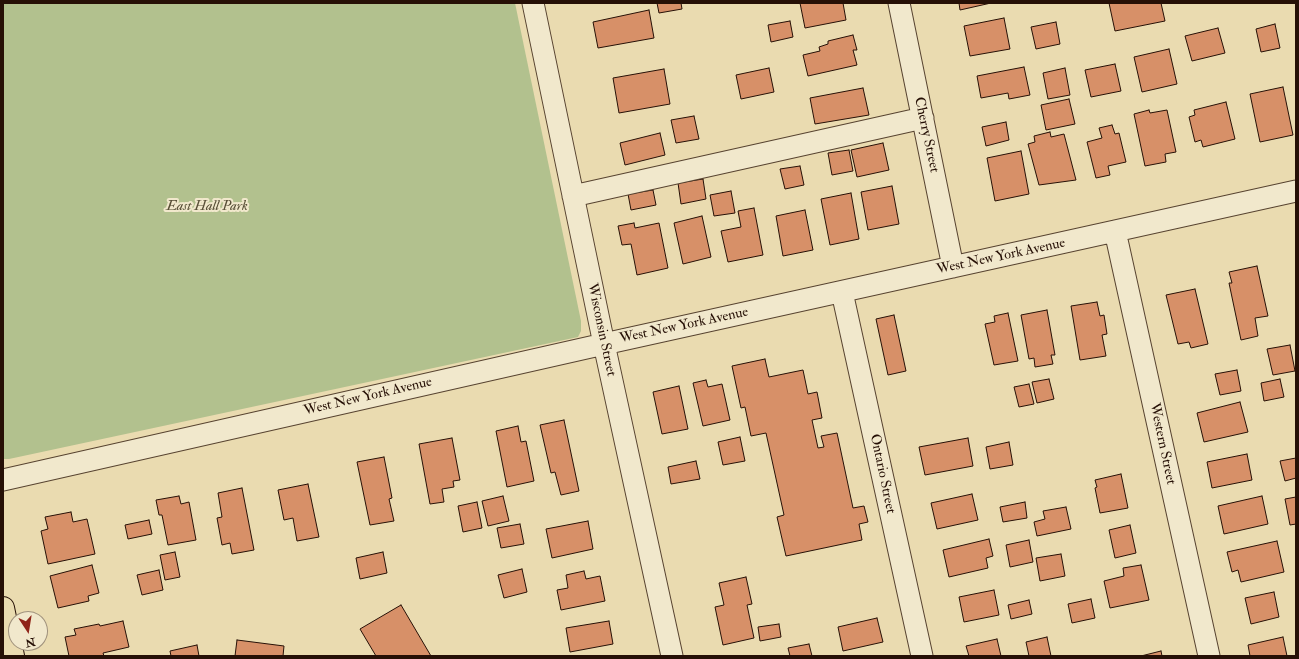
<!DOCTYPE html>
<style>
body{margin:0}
#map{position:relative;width:1299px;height:659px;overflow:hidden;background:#eadbb0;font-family:"IM FELL Double Pica",serif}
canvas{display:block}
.frame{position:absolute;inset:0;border:4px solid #261006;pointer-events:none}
.north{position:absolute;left:8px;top:611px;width:40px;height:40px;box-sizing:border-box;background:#f1e8cc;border:1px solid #a0927d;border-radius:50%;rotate:168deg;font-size:11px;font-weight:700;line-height:16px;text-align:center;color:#261006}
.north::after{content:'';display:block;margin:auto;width:14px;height:18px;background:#8f2418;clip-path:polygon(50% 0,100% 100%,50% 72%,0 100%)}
</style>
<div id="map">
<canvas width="1299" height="659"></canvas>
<div class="frame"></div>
<div class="north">N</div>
</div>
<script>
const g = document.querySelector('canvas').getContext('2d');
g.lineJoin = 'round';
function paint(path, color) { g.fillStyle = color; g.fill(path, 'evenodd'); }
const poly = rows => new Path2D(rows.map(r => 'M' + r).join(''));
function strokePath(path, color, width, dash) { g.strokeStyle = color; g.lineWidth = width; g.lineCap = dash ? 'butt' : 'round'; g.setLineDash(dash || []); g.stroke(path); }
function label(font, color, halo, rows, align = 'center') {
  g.font = font + ' "IM FELL Double Pica",serif'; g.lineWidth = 4; g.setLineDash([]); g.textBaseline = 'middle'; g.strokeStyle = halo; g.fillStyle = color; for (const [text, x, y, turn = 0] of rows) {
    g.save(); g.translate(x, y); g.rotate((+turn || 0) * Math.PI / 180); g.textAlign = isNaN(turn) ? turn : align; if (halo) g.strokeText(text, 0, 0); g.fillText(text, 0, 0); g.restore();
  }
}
paint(poly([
 [3,3,515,3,581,321,581,331,578,337,9,459,3,459]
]), '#b2c18e');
const building = poly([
 [657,3,681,3,682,9,659,13,657,3],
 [800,3,843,3,846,20,805,28,800,3],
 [959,3,991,3,960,10,959,3],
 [1109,3,1161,3,1165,21,1115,31,1109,3],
 [649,10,654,38,598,48,593,22,649,10],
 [1004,18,1010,49,970,56,964,26,1004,18],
 [790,21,793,37,771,42,768,25,790,21],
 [1056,22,1060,44,1036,49,1031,27,1056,22],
 [1275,24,1280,48,1261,52,1256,29,1275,24],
 [1218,28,1225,53,1192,61,1185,36,1218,28],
 [853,35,857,50,853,50,857,65,808,76,803,55,820,51,819,47,828,44,828,41,853,35],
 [1169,49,1177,84,1142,92,1134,57,1169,49],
 [1115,64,1121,91,1091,97,1085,70,1115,64],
 [1024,67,1030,95,1009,99,1008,93,981,98,977,76,1024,67],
 [769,68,774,92,741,99,736,75,769,68],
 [1065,68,1070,95,1048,99,1043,73,1065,68],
 [664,69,670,104,619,113,613,78,664,69],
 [1283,87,1293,135,1260,142,1250,94,1283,87],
 [863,88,869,115,815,124,810,98,863,88],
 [1069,99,1075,124,1046,130,1041,105,1069,99],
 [1226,102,1235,139,1203,147,1201,140,1195,142,1189,117,1195,115,1194,110,1226,102],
 [1149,110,1150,113,1167,110,1176,152,1165,154,1166,162,1145,166,1134,114,1149,110],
 [694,116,699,139,676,143,671,120,694,116],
 [1006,122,1009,140,986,146,982,127,1006,122],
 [1112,125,1115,134,1119,133,1126,162,1108,166,1110,175,1096,178,1087,142,1102,138,1099,128,1112,125],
 [1050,132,1051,137,1064,134,1076,180,1039,185,1028,144,1035,142,1034,136,1050,132],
 [660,133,665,155,625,165,620,143,660,133],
 [883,143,889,170,857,177,851,150,883,143],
 [849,150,853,171,832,175,828,153,849,150],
 [1021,151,1029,194,995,201,987,158,1021,151],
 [800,166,804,185,785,189,780,169,800,166],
 [703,179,706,199,681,204,678,183,703,179],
 [892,186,899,224,868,230,861,192,892,186],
 [653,190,656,205,631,210,628,194,653,190],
 [731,191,735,213,714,216,710,195,731,191],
 [851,193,859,239,830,245,821,199,851,193],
 [754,208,763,255,728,262,721,231,741,227,738,211,754,208],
 [805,210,813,250,783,256,776,216,805,210],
 [702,216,711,257,683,264,674,223,702,216],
 [634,223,635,228,659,223,668,268,637,275,631,244,622,245,618,226,634,223],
 [1257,266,1268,316,1255,318,1258,336,1241,340,1229,283,1232,283,1229,272,1257,266],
 [1195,289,1208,344,1191,348,1189,342,1178,344,1166,295,1195,289],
 [1097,302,1100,316,1104,315,1107,334,1102,335,1106,356,1080,360,1071,306,1097,302],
 [1047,310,1055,355,1051,355,1053,364,1035,367,1034,358,1029,359,1021,315,1047,310],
 [1008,313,1018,361,994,365,985,324,995,322,994,316,1008,313],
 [894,315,906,371,888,375,876,319,894,315],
 [1290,345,1295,371,1273,375,1267,349,1290,345],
 [765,359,769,377,803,370,808,394,817,392,822,418,812,420,818,448,824,447,821,436,837,433,853,508,864,506,868,522,859,524,862,540,786,556,777,517,784,515,766,433,751,436,745,407,741,408,732,366,765,359],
 [1237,370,1241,391,1220,395,1215,374,1237,370],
 [1049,379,1054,399,1037,403,1032,382,1049,379],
 [1280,379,1284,397,1264,401,1261,383,1280,379],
 [706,380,708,387,722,384,730,420,703,426,693,383,706,380],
 [1029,384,1034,404,1019,407,1014,387,1029,384],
 [679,386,688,429,662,434,653,392,679,386],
 [1240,402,1248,432,1204,442,1197,413,1240,402],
 [564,420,579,491,561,495,555,472,551,473,540,425,564,420],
 [518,426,521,442,526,441,534,481,507,487,496,431,518,426],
 [740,437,745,461,723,465,718,442,740,437],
 [452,438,460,480,453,481,454,487,442,489,444,502,430,504,419,444,452,438],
 [968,438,973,466,925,475,919,447,968,438],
 [1009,442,1013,465,990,469,986,447,1009,442],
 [1247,454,1252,480,1212,488,1207,462,1247,454],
 [384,457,392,498,389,499,394,521,370,525,357,462,384,457],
 [1296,458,1296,478,1285,481,1280,461,1296,458],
 [696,461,700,479,671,484,668,467,696,461],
 [1121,474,1128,508,1100,513,1095,488,1097,487,1095,480,1121,474],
 [308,484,319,537,297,541,293,518,284,520,278,490,308,484],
 [242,488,254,550,232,554,230,543,222,545,217,518,222,517,218,493,242,488],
 [972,494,978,520,937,529,931,503,972,494],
 [179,496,181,504,189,502,196,540,168,545,162,515,159,515,156,500,179,496],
 [503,496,509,521,488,526,482,501,503,496],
 [1262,496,1268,524,1224,534,1218,506,1262,496],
 [1296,497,1296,524,1290,525,1285,499,1296,497],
 [477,502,482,528,463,532,458,506,477,502],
 [1025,502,1027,518,1003,522,1000,507,1025,502],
 [1066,507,1071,529,1037,536,1034,522,1045,519,1043,511,1066,507],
 [71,512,73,522,87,519,95,554,48,564,41,531,48,529,45,517,71,512],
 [149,520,152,534,128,539,125,525,149,520],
 [588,521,593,549,552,558,546,529,588,521],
 [520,524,524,544,501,548,497,528,520,524],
 [1130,525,1136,553,1115,558,1109,530,1130,525],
 [989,539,993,556,986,558,988,568,949,577,943,550,989,539],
 [1029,540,1033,562,1010,567,1006,545,1029,540],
 [1277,541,1284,572,1241,582,1238,570,1232,572,1227,552,1277,541],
 [175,552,180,577,165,580,160,555,175,552],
 [383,552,387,573,360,579,356,558,383,552],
 [1061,554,1065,576,1040,581,1036,558,1061,554],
 [92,565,99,593,88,596,89,601,58,608,50,576,92,565],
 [1141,565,1149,600,1110,608,1104,581,1124,576,1123,568,1141,565],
 [522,569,527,592,504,598,498,575,522,569],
 [159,570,163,590,142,595,137,575,159,570],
 [584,571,586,579,600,576,605,601,561,610,557,590,568,588,566,575,584,571],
 [746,577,752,604,747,605,754,638,723,645,715,607,724,605,719,583,746,577],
 [994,590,999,615,964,622,959,597,994,590],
 [1274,592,1279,617,1251,624,1245,598,1274,592],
 [1091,599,1095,618,1072,623,1068,604,1091,599],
 [1029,600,1032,614,1011,619,1008,605,1029,600],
 [401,605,431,656,376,656,360,629,401,605],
 [877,618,883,642,843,651,838,627,877,618],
 [123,621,129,647,103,653,104,656,69,656,65,637,76,635,74,629,99,624,100,626,123,621],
 [609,621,613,644,570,652,566,628,609,621],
 [779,624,781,637,760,641,758,627,779,624],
 [1047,637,1051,656,1029,656,1026,642,1047,637],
 [1283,637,1287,656,1250,656,1248,645,1283,637],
 [997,639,1001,656,969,656,966,646,997,639],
 [237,640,284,646,283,656,235,656,237,640],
 [809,644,812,656,790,656,788,648,809,644],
 [197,645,199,656,171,656,170,651,197,645],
 [1161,651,1162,656,1141,656,1161,651]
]);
paint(building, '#d79068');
strokePath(building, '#261006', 1);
const minor = poly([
 [533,3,604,344,672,656],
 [899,3,953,267],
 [573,196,923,118],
 [1115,231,1209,656],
 [842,292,922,656],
 [3,480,604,344,1296,191]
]);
const major = poly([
 [3,608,13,656]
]);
strokePath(minor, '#574330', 23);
strokePath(major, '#261006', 24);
strokePath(minor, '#f1e8cc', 21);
strokePath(major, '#eadbb0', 22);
label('14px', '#261006', '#f1e8cc', [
 ["Cherry Street",926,135,78],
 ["West New York Avenue",1001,257,-12],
 ["West New York Avenue",684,326,-12],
 ["Wisconsin Street",601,330,78],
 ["West New York Avenue",368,397,-13],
 ["Western Street",1162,444,78],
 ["Ontario Street",882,474,78]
]);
label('italic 14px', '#574e36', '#f1e8cc', [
 ["East Hall Park",207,207]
]);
</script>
